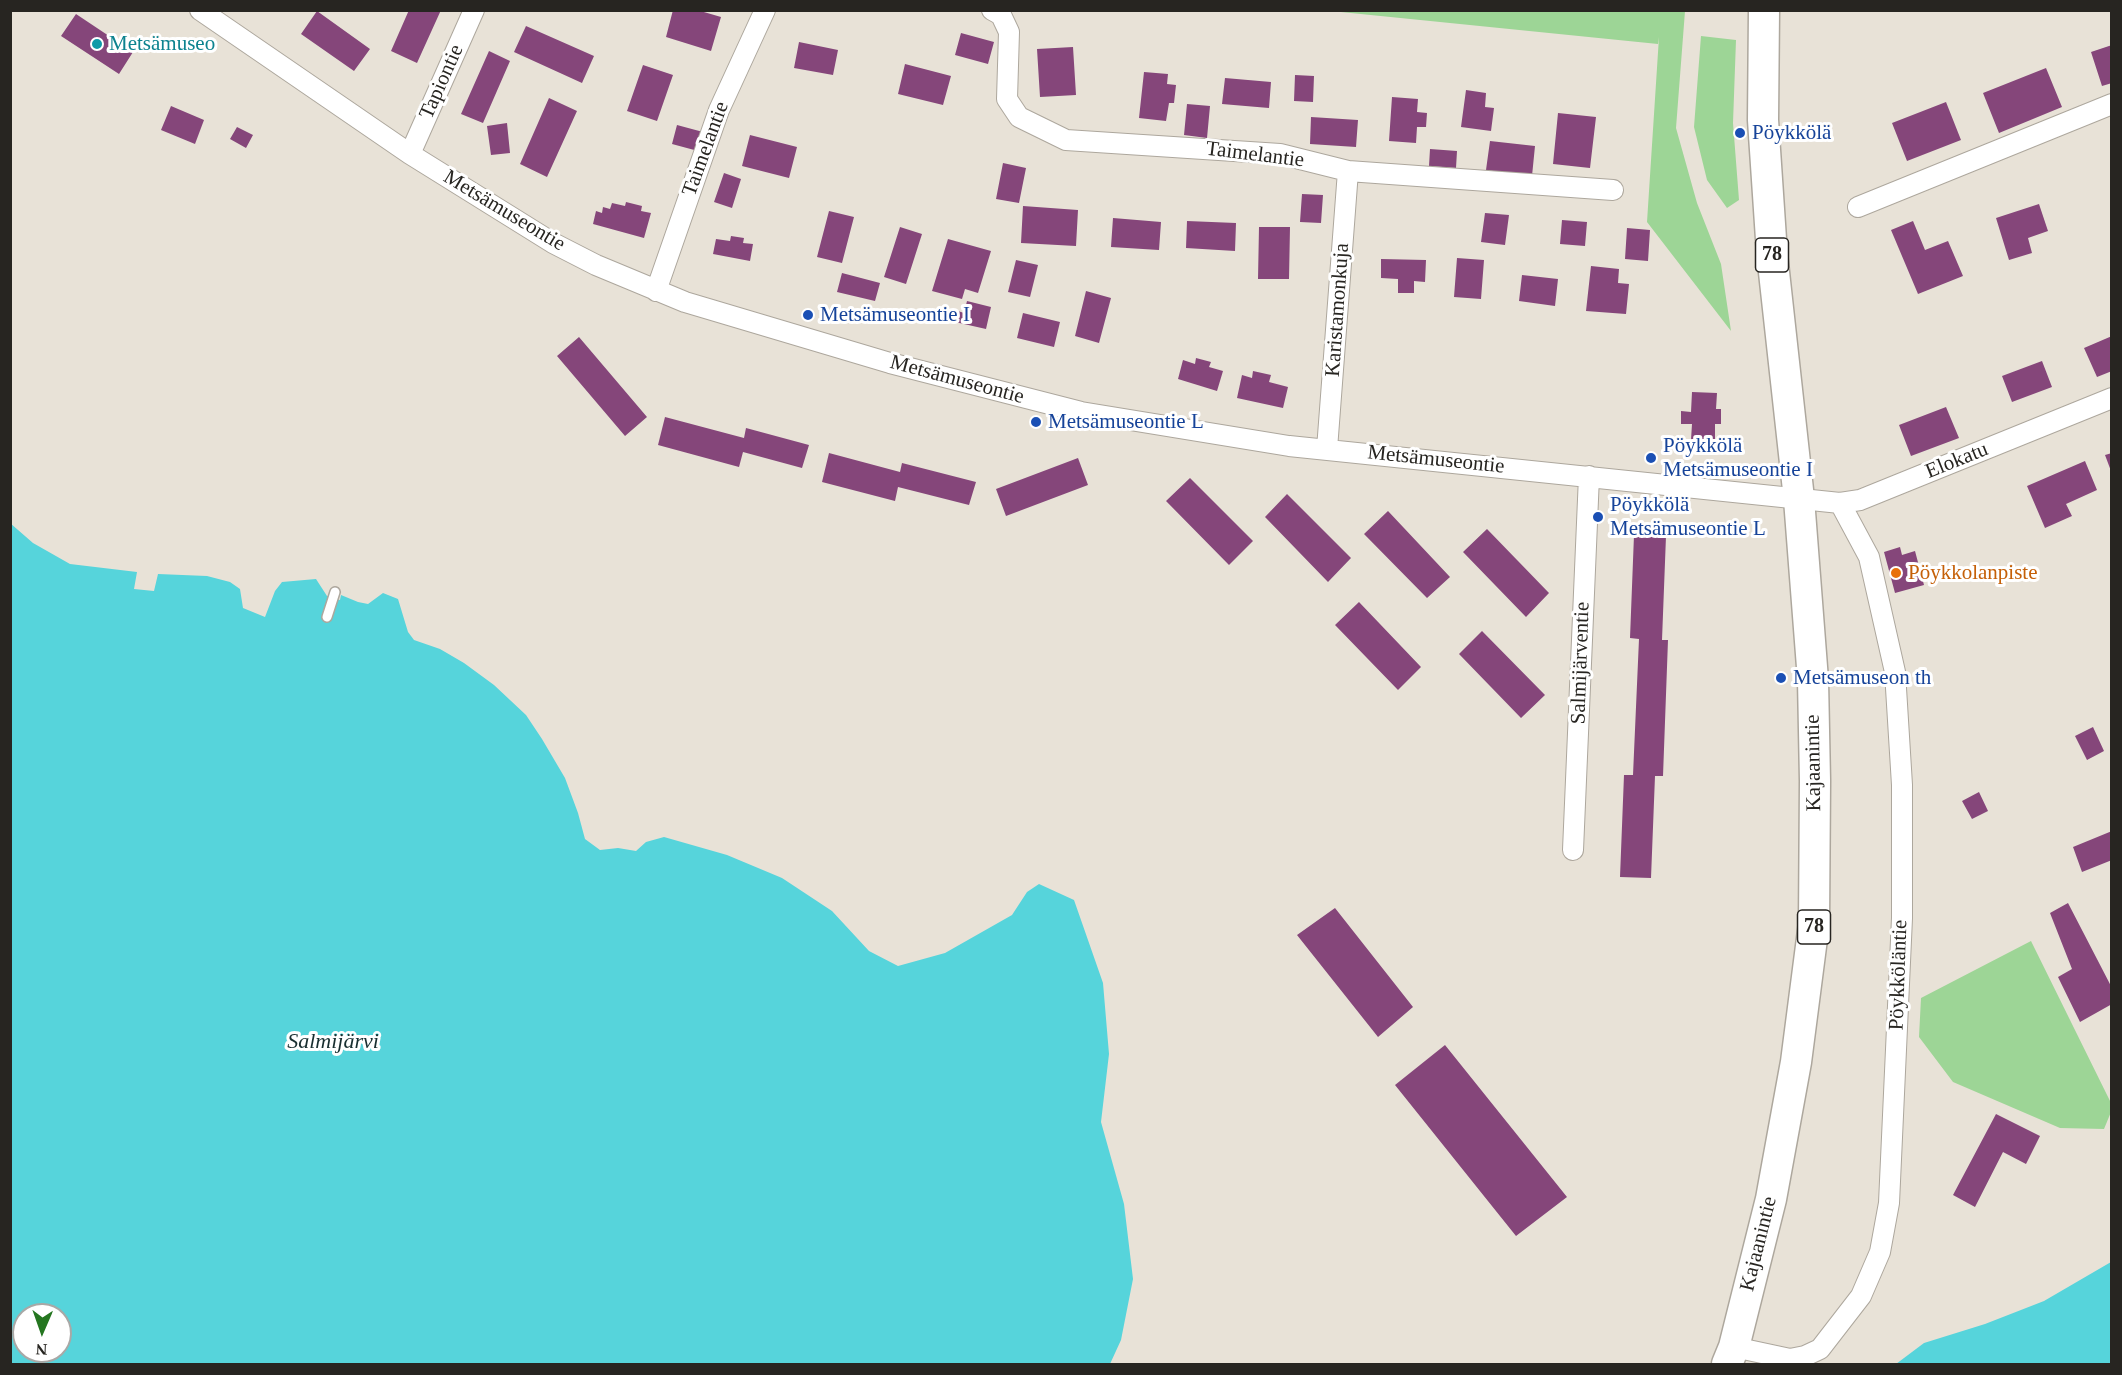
<!DOCTYPE html>
<meta charset="utf-8">
<style>
body{margin:0}
#map{position:relative;width:2122px;height:1375px;overflow:hidden;background:#e8e2d7;font-family:Georgia,serif}
canvas{display:block}
.frame{position:absolute;inset:0;border:12px solid #272521;pointer-events:none}
.north{position:absolute;left:12px;top:1303px;width:60px;height:60px;box-sizing:border-box;background:#fff;border:2px solid #a9a8a6;border-radius:50%;rotate:182deg;font-size:16px;font-weight:700;line-height:24px;text-align:center;color:#272521}
.north::after{content:'';display:block;margin:auto;width:21px;height:27px;background:#257620;clip-path:polygon(50% 0,100% 100%,50% 72%,0 100%)}
</style>
<div id="map">
<canvas width="2122" height="1375"></canvas>
<div class="frame"></div>
<div class="north">N</div>
</div>
<script>
const g = document.querySelector('canvas').getContext('2d');
g.lineJoin = 'round';
function paint(path, color) { g.fillStyle = color; g.fill(path, 'evenodd'); }
const poly = rows => new Path2D(rows.map(r => 'M' + r).join(''));
function strokePath(path, color, width, dash) { g.strokeStyle = color; g.lineWidth = width; g.lineCap = dash ? 'butt' : 'round'; g.setLineDash(dash || []); g.stroke(path); }
function label(font, color, halo, rows, align = 'center') {
  g.font = font + ' Georgia,serif'; g.lineWidth = 6; g.setLineDash([]); g.textBaseline = 'middle'; g.strokeStyle = halo; g.fillStyle = color; for (const [text, x, y, turn = 0] of rows) {
    g.save(); g.translate(x, y); g.rotate((+turn || 0) * Math.PI / 180); g.textAlign = isNaN(turn) ? turn : align; if (halo) g.strokeText(text, 0, 0); g.fillText(text, 0, 0); g.restore();
  }
}
paint(poly([
 [1331,11,1685,11,1676,128,1697,203,1721,264,1731,331,1647,222,1659,37,1658,44],
 [1701,36,1736,40,1733,123,1739,200,1727,208,1707,180,1694,127],
 [2031,941,2111,1103,2111,1112,2104,1129,2060,1128,1953,1082,1919,1037,1921,998]
]), '#9dd596');
paint(poly([
 [10,523,33,543,70,564,137,572,134,589,154,591,158,574,207,576,230,582,240,589,243,608,265,617,275,591,282,582,316,579,327,596,340,600,341,595,358,602,368,604,383,593,398,599,408,632,414,640,440,649,464,663,494,685,526,715,542,739,565,778,578,813,585,839,600,850,618,848,636,851,646,842,664,837,727,855,782,878,832,911,869,951,898,966,945,953,1012,915,1027,892,1039,884,1074,900,1103,983,1109,1054,1101,1122,1124,1204,1133,1279,1121,1340,1110,1364,11,1364],
 [24,1315,60,1315,60,1351,24,1351],
 [2111,1262,2111,1364,1896,1364,1924,1343,1985,1324,2044,1301]
]), '#56d4db');
paint(poly([
 [409,10,441,10,417,63,391,51],
 [673,10,697,10,721,17,711,51,666,37],
 [317,11,370,49,354,71,301,34],
 [76,14,133,52,119,74,61,36],
 [526,26,594,56,582,83,514,52],
 [961,33,994,42,988,64,955,55],
 [799,42,838,50,833,75,794,68],
 [2112,45,2112,83,2102,86,2091,52],
 [1073,47,1076,95,1040,97,1037,49],
 [489,51,510,61,483,123,461,114],
 [905,64,951,76,943,105,898,94],
 [643,65,673,75,657,121,627,111],
 [2046,68,2062,107,1999,133,1983,93],
 [1144,72,1168,74,1167,84,1176,85,1174,103,1169,103,1166,121,1139,118],
 [1295,75,1314,76,1313,102,1294,101],
 [1225,78,1271,82,1269,108,1222,104],
 [1466,90,1486,93,1485,107,1494,108,1491,131,1461,127],
 [1392,97,1418,99,1417,112,1427,113,1426,127,1417,127,1416,143,1389,141],
 [549,98,577,111,547,177,520,164],
 [1946,102,1961,140,1907,161,1892,123],
 [1187,104,1210,106,1207,138,1184,135],
 [171,106,204,120,195,144,161,130],
 [1558,113,1596,117,1590,168,1553,164],
 [1311,117,1358,120,1356,147,1310,144],
 [507,123,510,153,491,155,487,126],
 [677,125,703,132,698,151,672,144],
 [237,127,253,135,246,148,230,139],
 [750,135,797,147,789,178,742,166],
 [1490,141,1535,146,1532,176,1486,170],
 [1430,149,1457,151,1456,168,1429,166],
 [1003,163,1026,168,1019,203,996,199],
 [724,173,741,179,732,208,714,202],
 [1302,194,1323,195,1321,223,1300,222],
 [626,202,642,206,641,211,651,213,644,238,593,224,596,211,602,213,603,207,610,209,612,203,625,206],
 [2039,204,2048,231,2028,238,2032,253,2009,260,1996,218],
 [1023,206,1078,210,1076,246,1021,243],
 [829,211,854,217,842,263,817,257],
 [1485,213,1509,215,1505,245,1481,242],
 [1113,218,1161,222,1159,250,1111,247],
 [1562,220,1587,222,1585,246,1560,244],
 [1187,221,1236,223,1235,251,1186,248],
 [1913,221,1925,250,1948,241,1963,276,1918,294,1891,230],
 [900,227,922,234,906,284,884,277],
 [1259,227,1290,227,1289,279,1258,279],
 [1627,228,1650,230,1648,261,1625,259],
 [731,236,744,238,743,243,753,244,750,261,713,254,716,239,730,241],
 [948,239,991,251,978,293,965,289,962,299,932,291],
 [1457,258,1484,260,1481,299,1454,297],
 [1381,259,1426,260,1425,282,1414,281,1414,293,1398,293,1398,279,1381,278],
 [1016,260,1038,265,1030,297,1008,292],
 [1591,266,1619,269,1618,283,1629,284,1626,314,1586,311],
 [842,273,880,283,875,301,837,292],
 [1522,275,1558,279,1555,306,1519,301],
 [1086,291,1111,298,1099,343,1075,336],
 [967,301,991,307,986,329,955,322,958,311,964,313],
 [1023,313,1060,322,1054,347,1017,338],
 [2112,336,2112,371,2097,377,2084,348],
 [579,337,647,417,625,436,557,356],
 [1196,358,1211,362,1209,367,1223,371,1217,391,1178,379,1183,360,1195,364],
 [2042,361,2052,387,2012,402,2002,376],
 [1253,371,1271,375,1269,382,1288,387,1283,408,1237,398,1242,375,1252,378],
 [1692,392,1717,393,1716,409,1721,409,1721,424,1715,424,1715,441,1691,440,1692,424,1681,424,1681,411,1691,412],
 [1946,407,1959,438,1911,456,1899,425],
 [665,417,744,438,746,428,809,445,802,468,743,452,739,467,658,445],
 [829,453,900,472,902,463,976,482,969,505,898,487,895,501,822,482],
 [2112,453,2112,471,2111,471,2105,455],
 [1078,458,1088,485,1006,516,996,489],
 [2085,461,2097,490,2066,504,2072,516,2045,528,2027,486],
 [1190,478,1253,541,1229,565,1166,501],
 [1287,494,1351,558,1328,582,1265,517],
 [1388,511,1450,577,1427,598,1364,534],
 [1487,529,1549,593,1526,617,1463,552],
 [1634,535,1666,536,1662,640,1668,640,1663,776,1655,776,1651,878,1620,877,1624,775,1633,775,1639,639,1630,638],
 [1900,547,1902,555,1915,551,1924,585,1895,593,1884,552],
 [1359,602,1421,667,1398,690,1335,625],
 [1482,631,1545,695,1521,718,1459,654],
 [2093,727,2104,751,2087,760,2075,736],
 [1979,792,1988,811,1972,819,1962,801],
 [2112,831,2112,860,2082,872,2073,847],
 [2068,903,2112,988,2112,1004,2080,1022,2058,977,2072,969,2050,913],
 [1335,908,1413,1007,1378,1037,1297,935],
 [1445,1045,1567,1197,1516,1236,1395,1085],
 [1996,1114,2040,1136,2026,1164,2003,1152,1975,1207,1953,1195]
]), '#85467a');
const lane = poly([
 [327,617,335,592]
]);
const street = poly([
 [200,10,410,154,553,243,596,265,685,302,890,363,1081,412,1289,446,1840,503,1860,500,2112,398],
 [992,10,1001,15,1009,32,1007,99,1019,117,1066,140,1280,154,1348,171,1613,190],
 [410,154,474,10],
 [1858,207,2112,104],
 [656,291,719,110,765,10],
 [1327,449,1348,171],
 [1573,850,1589,476],
 [1734,1347,1790,1359,1805,1356,1820,1349,1861,1296,1880,1252,1889,1203,1902,918,1902,785,1895,672,1869,557,1840,503]
]);
const primary = poly([
 [1727,1364,1734,1347,1771,1199,1796,1062,1814,923,1815,781,1813,680,1799,499,1772,254,1763,120,1764,10]
]);
strokePath(lane, '#ada79d', 12);
strokePath(street, '#ada79d', 22);
strokePath(primary, '#ada79d', 33);
strokePath(lane, '#fff', 9);
strokePath(street, '#fff', 20);
strokePath(primary, '#fff', 30);
for (const [x, y, r, color] of [
 [97,44,6,"#0f9aa8"],
 [1740,133,6,"#1a4fb4"],
 [808,315,6,"#1a4fb4"],
 [1036,422,6,"#1a4fb4"],
 [1651,458,6,"#1a4fb4"],
 [1598,517,6,"#1a4fb4"],
 [1896,573,6,"#e8710a"],
 [1781,678,6,"#1a4fb4"]
]) { const dot = new Path2D(); dot.arc(x, y, r, 0, 2 * Math.PI); g.fillStyle = color; g.fill(dot); strokePath(dot, '#fff', 2); }
for (const [x, y, w] of [
 [1772,255,33],
 [1814,927,33]
]) { const box = new Path2D(); box.roundRect(x - w / 2, y - 17, w, 34, 4.5); g.fillStyle = '#fff'; g.fill(box); strokePath(box, '#272521', 1.5); }
label('bold 20px', '#272521', null, [
 ["78",1772,255],
 ["78",1814,927]
]);
label('21px', '#0d838f', '#fff', [
 ["Metsämuseo",109,44]
], 'left');
label('21px', '#272521', '#fff', [
 ["Tapiontie",442,82,-66],
 ["Taimelantie",706,149,-70],
 ["Taimelantie",1255,155,7],
 ["Metsämuseontie",504,211,31],
 ["Karistamonkuja",1338,310,-86],
 ["Metsämuseontie",957,380,15],
 ["Metsämuseontie",1436,460,6],
 ["Elokatu",1957,461,-22],
 ["Salmijärventie",1581,663,-88],
 ["Kajaanintie",1814,763,-91],
 ["Pöykköläntie",1899,975,-88],
 ["Kajaanintie",1759,1244,-76]
]);
label('21px', '#164399', '#fff', [
 ["Pöykkölä",1752,133],
 ["Metsämuseontie I",820,315],
 ["Metsämuseontie L",1048,422],
 ["Pöykkölä",1663,446],
 ["Metsämuseontie I",1663,470],
 ["Pöykkölä",1610,505],
 ["Metsämuseontie L",1610,529],
 ["Metsämuseon th",1793,678]
], 'left');
label('21px', '#c56008', '#fff', [
 ["Pöykkolanpiste",1908,573]
], 'left');
label('italic 22px', '#182e30', '#fff', [
 ["Salmijärvi",333,1042]
]);
</script>
